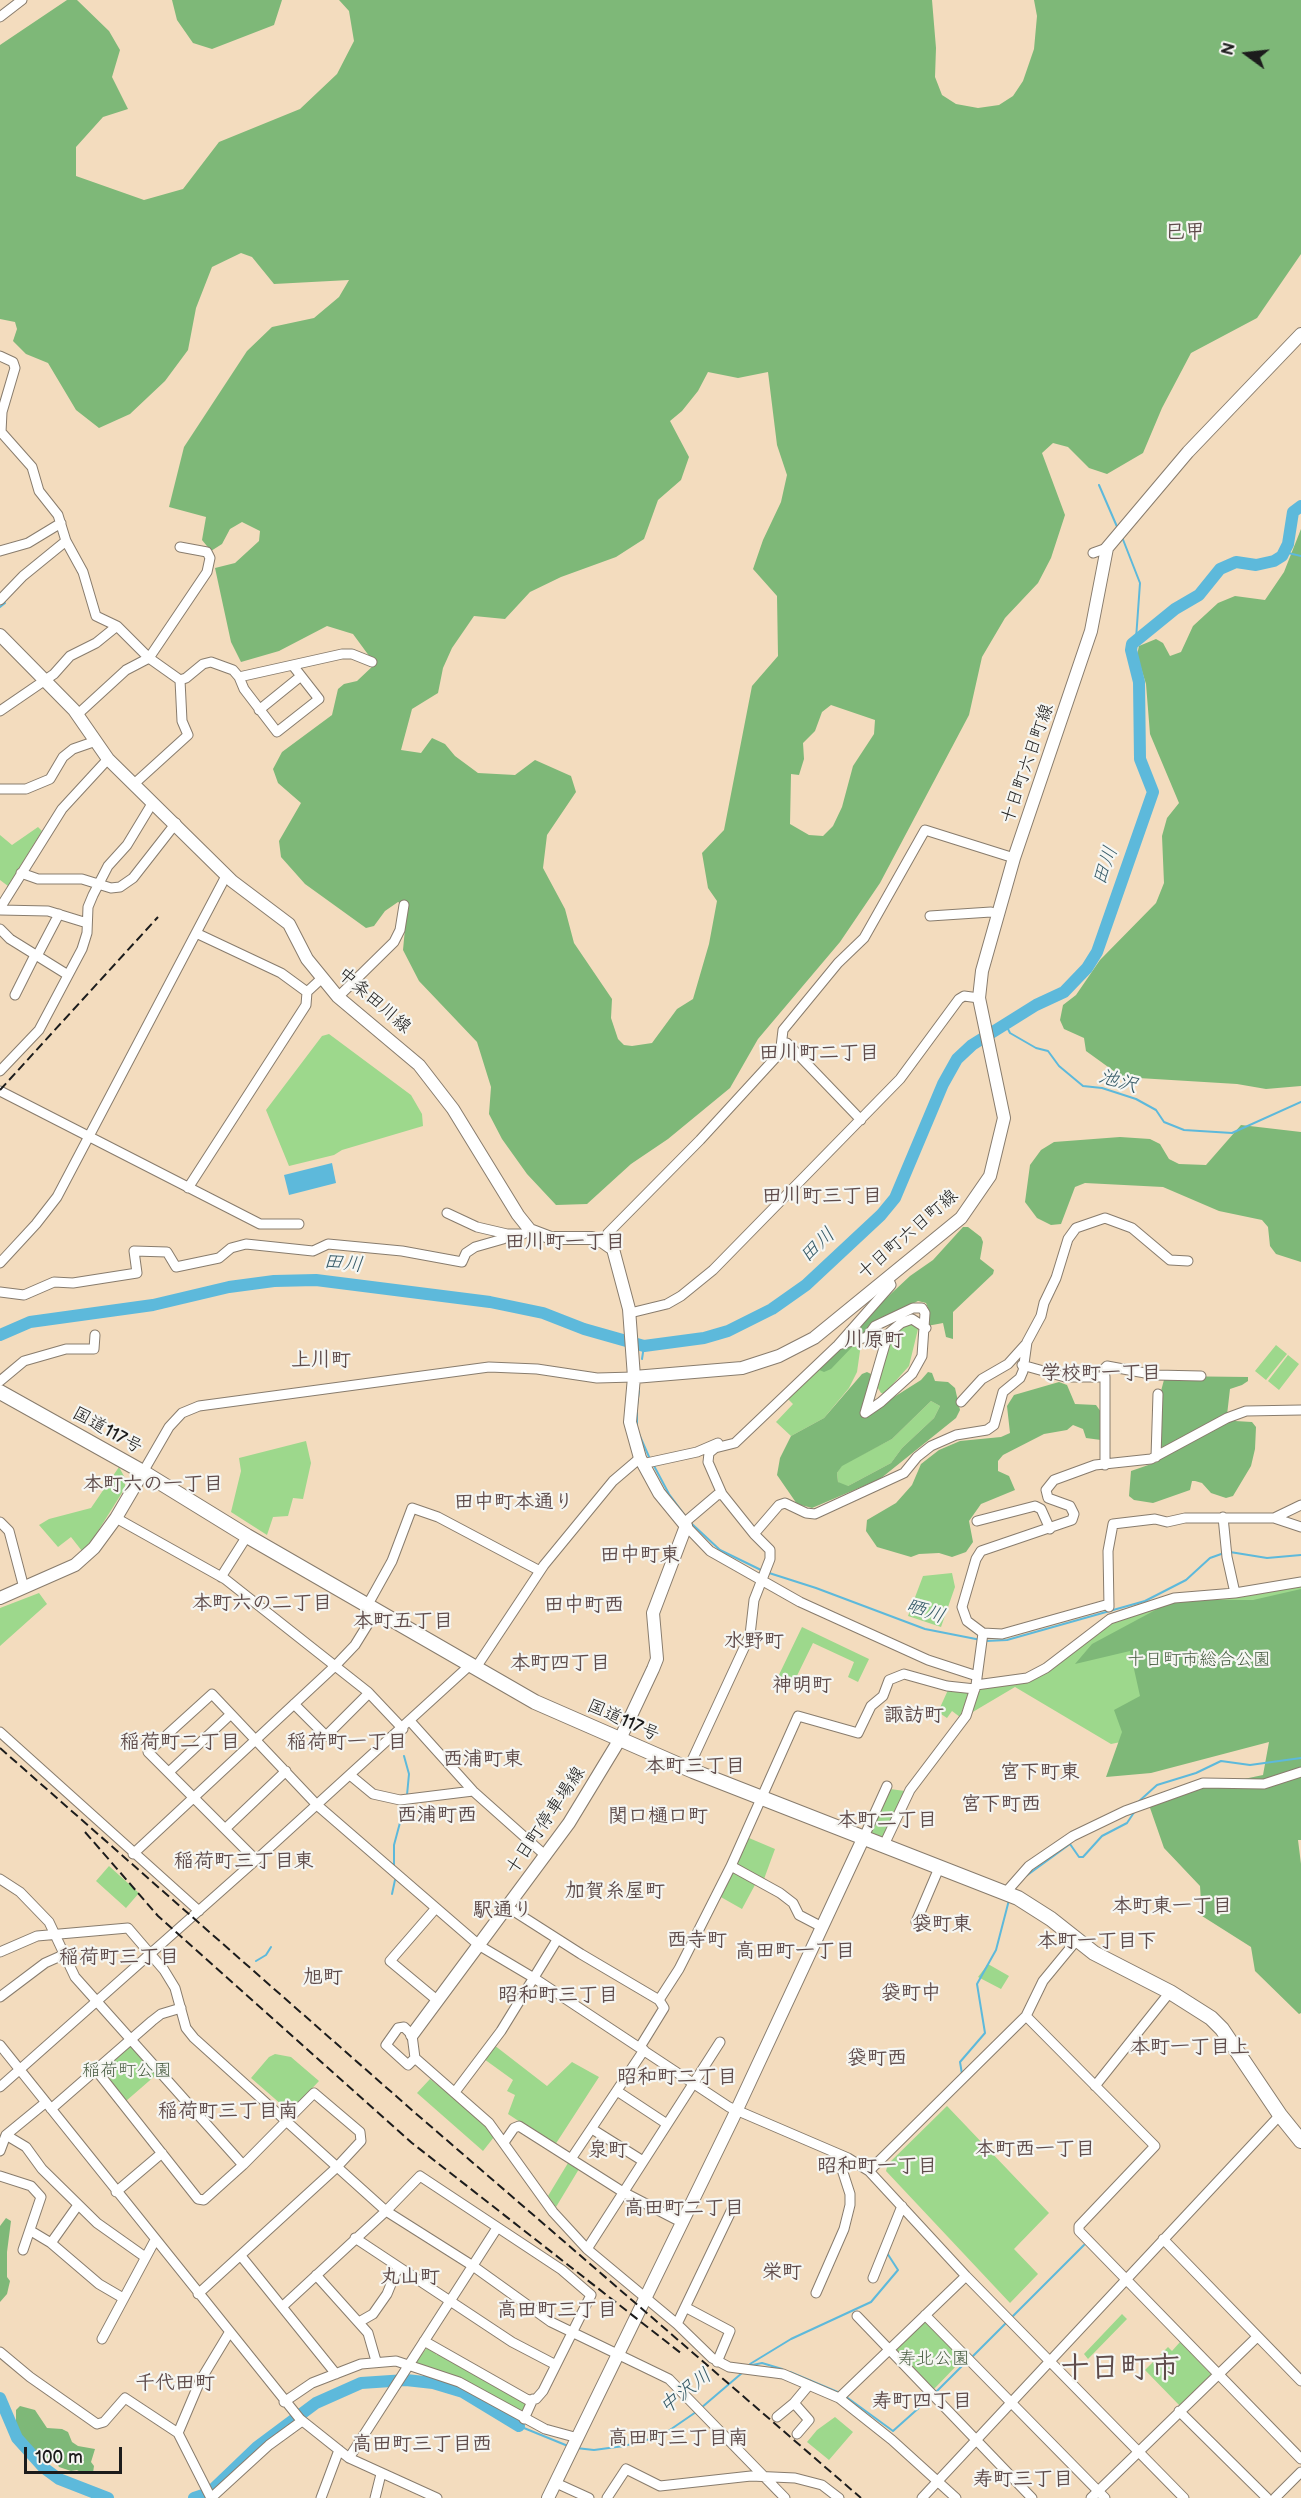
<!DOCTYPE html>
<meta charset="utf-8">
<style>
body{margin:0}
#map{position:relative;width:1301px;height:2498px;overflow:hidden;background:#f3dcbe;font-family:"Balsamiq Sans",sans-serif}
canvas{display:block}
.north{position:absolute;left:1217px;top:24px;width:60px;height:60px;-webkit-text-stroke:4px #f6f6f2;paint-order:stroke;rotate:285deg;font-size:16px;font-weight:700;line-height:24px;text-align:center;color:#1c1c1c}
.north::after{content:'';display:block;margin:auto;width:21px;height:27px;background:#1c1c1c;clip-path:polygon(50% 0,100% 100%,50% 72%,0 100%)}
.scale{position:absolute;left:24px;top:2447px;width:98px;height:27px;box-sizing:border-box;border:3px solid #1c1c1c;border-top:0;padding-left:8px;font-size:18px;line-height:21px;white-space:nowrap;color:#1c1c1c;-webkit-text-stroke:4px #f6f6f2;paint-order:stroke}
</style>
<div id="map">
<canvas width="1301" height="2498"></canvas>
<div class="north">N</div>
<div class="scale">100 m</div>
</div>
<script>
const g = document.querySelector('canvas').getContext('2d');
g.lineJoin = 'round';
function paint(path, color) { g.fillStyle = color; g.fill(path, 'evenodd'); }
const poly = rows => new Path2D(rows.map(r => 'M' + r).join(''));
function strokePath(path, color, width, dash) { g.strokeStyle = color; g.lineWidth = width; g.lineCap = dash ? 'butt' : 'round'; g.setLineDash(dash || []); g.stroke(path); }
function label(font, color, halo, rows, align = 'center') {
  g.font = font + ' "Balsamiq Sans","Klee One",sans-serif'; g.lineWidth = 4.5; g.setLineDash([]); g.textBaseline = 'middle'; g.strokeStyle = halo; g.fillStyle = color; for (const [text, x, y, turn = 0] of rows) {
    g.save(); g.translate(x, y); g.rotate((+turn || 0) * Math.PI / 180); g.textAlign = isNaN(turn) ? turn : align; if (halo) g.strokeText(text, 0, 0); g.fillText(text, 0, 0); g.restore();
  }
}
paint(poly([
 [38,827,42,831,8,886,0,880,0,835,12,845],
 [329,1034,411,1095,422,1114,423,1126,342,1150,334,1155,289,1166,266,1110,322,1036],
 [909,1323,918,1329,909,1366,884,1394,881,1393,876,1385,889,1335],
 [862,1337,857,1372,849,1388,824,1418,791,1436,776,1422,793,1404,787,1398,817,1369],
 [1276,1345,1287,1354,1266,1380,1255,1371],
 [1288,1355,1299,1364,1279,1390,1268,1381],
 [931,1401,940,1406,934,1418,902,1448,891,1463,848,1486,842,1486,838,1482,837,1473,842,1465,892,1439],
 [306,1441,311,1463,303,1499,293,1498,288,1516,273,1517,267,1535,231,1512,241,1471,239,1458],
 [119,1467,125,1478,125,1488,93,1539,82,1551,71,1537,58,1547,39,1525,49,1519,91,1508],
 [952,1573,955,1587,941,1627,908,1616,923,1576],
 [1301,1582,1301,1687,1228,1720,1111,1744,1015,1687,966,1716,975,1689,1027,1678,1097,1627,1188,1596],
 [39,1593,47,1604,0,1646,0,1608],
 [802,1627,869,1659,858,1682,848,1677,854,1662,813,1643,791,1688,776,1681],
 [948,1690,969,1692,960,1717,952,1711,947,1718,938,1712],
 [890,1789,905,1791,883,1838,870,1832],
 [749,1838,775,1849,764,1879,736,1865],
 [109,1866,139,1893,126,1908,96,1881],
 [734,1870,756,1883,742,1909,719,1896],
 [988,1964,1009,1976,1001,1989,978,1977],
 [127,2045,132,2046,156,2075,126,2101,102,2072,103,2066],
 [494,2045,547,2086,572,2062,599,2077,555,2145,508,2114,515,2095,507,2091,513,2080,484,2059],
 [275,2054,291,2057,319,2081,290,2112,251,2078,269,2057],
 [430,2079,482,2120,494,2137,483,2151,417,2093],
 [947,2106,1049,2213,1014,2249,1038,2274,1010,2303,886,2171,888,2164],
 [568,2163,579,2169,556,2207,548,2196],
 [1122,2314,1127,2319,1088,2359,1084,2354],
 [925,2320,963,2359,934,2389,895,2348],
 [1180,2342,1212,2375,1180,2406,1145,2370,1168,2347,1172,2351],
 [428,2347,437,2355,439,2353,527,2403,524,2414,414,2363],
 [835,2417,853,2432,829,2460,807,2442,817,2430]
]), '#9dd88c');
paint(poly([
 [67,0,77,0,109,31,120,50,112,77,128,109,103,117,76,147,76,176,144,200,183,189,219,142,300,109,337,74,354,41,349,11,339,0,932,0,936,48,935,77,942,95,956,104,978,108,999,105,1013,96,1023,81,1034,49,1037,16,1034,0,1301,0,1301,254,1257,318,1191,353,1162,408,1143,453,1107,474,1089,468,1068,447,1053,443,1042,453,1065,515,1051,558,1038,583,1005,618,982,657,969,715,880,883,840,942,758,1039,730,1088,668,1139,631,1164,587,1204,556,1205,527,1174,502,1139,489,1114,491,1087,477,1042,419,981,403,950,407,907,398,902,385,911,374,926,366,928,305,884,281,857,279,841,301,803,278,783,273,769,282,752,332,715,338,689,344,684,357,681,375,664,353,634,327,626,279,651,241,662,231,642,215,568,235,563,259,541,260,531,242,522,230,529,222,544,211,551,202,540,206,517,169,507,184,447,247,351,272,327,314,318,339,297,349,280,274,284,252,257,241,253,212,267,196,308,188,350,165,381,130,414,99,428,76,410,48,363,26,354,13,341,17,329,15,322,0,319,0,45],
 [708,372,738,378,768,372,777,445,787,475,781,502,763,540,753,569,777,596,778,656,752,686,724,830,702,853,708,888,717,901,709,944,693,999,677,1009,652,1043,632,1046,624,1045,618,1039,611,1018,612,999,574,943,565,909,543,868,547,835,576,792,571,776,535,760,515,775,478,773,455,756,445,744,432,738,421,753,401,750,412,709,438,693,443,668,452,648,474,616,505,619,530,592,561,577,616,557,644,539,658,500,681,480,689,457,670,421,682,411,698,391],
 [831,705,875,720,874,734,853,766,842,807,833,826,823,836,809,835,790,824,791,774,799,775,804,759,803,743,815,731,822,712],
 [172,0,282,0,274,25,212,49,193,43,177,20],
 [1301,529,1301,1086,1266,1089,1237,1084,1122,1077,1086,1051,1084,1038,1064,1029,1060,1020,1063,1005,1076,995,1100,960,1156,903,1164,883,1162,836,1167,818,1179,803,1150,734,1146,684,1137,655,1139,646,1156,639,1163,643,1170,656,1181,652,1193,626,1218,603,1235,596,1265,600,1284,572],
 [1241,1125,1301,1132,1301,1262,1276,1254,1270,1246,1268,1227,1262,1220,1219,1211,1163,1187,1085,1183,1075,1187,1061,1224,1051,1225,1037,1218,1025,1202,1030,1165,1041,1150,1054,1142,1120,1137,1150,1139,1160,1144,1169,1159,1179,1164,1206,1165],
 [963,1227,968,1227,981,1237,983,1242,980,1259,994,1270,993,1274,953,1312,953,1339,946,1337,943,1323,927,1326,929,1311,926,1303,918,1301,876,1322,831,1369,824,1372,817,1369,836,1345,910,1276,933,1260],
 [867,1372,871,1374,872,1411,921,1380,928,1372,932,1373,935,1381,948,1382,955,1388,960,1410,956,1418,880,1479,812,1508,797,1504,777,1475,780,1458,791,1436,824,1418,862,1374],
 [931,1401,940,1406,934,1418,902,1448,891,1463,848,1486,838,1482,837,1473,842,1466,892,1439],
 [1165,1376,1248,1377,1248,1381,1242,1385,1230,1389,1227,1415,1235,1421,1252,1422,1256,1427,1255,1449,1251,1466,1233,1496,1226,1498,1211,1493,1202,1483,1195,1481,1192,1481,1190,1490,1153,1503,1134,1500,1129,1496,1131,1471,1157,1462,1159,1458,1161,1391],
 [1059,1382,1067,1385,1075,1404,1096,1405,1101,1412,1101,1440,1086,1438,1083,1429,1073,1425,1067,1430,1044,1434,1003,1455,998,1461,998,1471,1009,1476,1015,1490,981,1504,969,1521,973,1542,966,1552,952,1557,939,1553,919,1554,911,1557,877,1547,866,1531,867,1520,896,1503,912,1485,921,1464,939,1450,960,1441,1001,1437,1010,1433,1007,1406,1014,1395],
 [1301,1589,1301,1840,1298,1840,1301,1864,1301,2013,1299,2014,1255,1971,1251,1947,1202,1916,1200,1886,1164,1848,1149,1805,1196,1789,1263,1775,1269,1742,1151,1773,1106,1777,1122,1732,1114,1710,1140,1696,1130,1651,1075,1664,1092,1644,1174,1600,1253,1600],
 [6,2218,11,2221,7,2252,7,2277,10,2281,7,2294,0,2302,0,2226],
 [20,2406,35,2410,47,2428,62,2429,68,2432,72,2442,78,2446,95,2449,91,2462,94,2466,93,2473,84,2474,77,2470,71,2471,59,2467,54,2457,39,2458,21,2437,16,2426,16,2410]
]), '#7eb878');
paint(poly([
 [332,1163,336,1183,289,1195,284,1175]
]), '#5db9db');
strokePath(poly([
 [1099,485,1118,529],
 [1122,537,1140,583,1136,639],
 [1284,552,1301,556],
 [0,607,5,603],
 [1006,1025,1010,1033,1036,1048,1048,1051,1059,1066,1083,1086,1102,1088,1136,1099,1156,1110,1164,1122,1184,1130,1232,1133,1301,1102],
 [642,1359,644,1346],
 [637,1405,639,1391],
 [637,1413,637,1426],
 [639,1434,650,1459],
 [653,1464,669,1494,686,1517],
 [692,1524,720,1550,761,1570],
 [1230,1552,1267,1558,1301,1555],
 [766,1572,816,1588,925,1629,981,1640],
 [986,1641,1007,1640,1145,1601,1186,1580,1210,1558,1224,1553],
 [404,1756,409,1774,407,1795],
 [1137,1803,1157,1785,1196,1773,1221,1761,1250,1765,1301,1758],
 [394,1865,394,1845,405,1804],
 [1026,1876,1070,1844,1079,1857,1083,1857,1102,1836,1127,1823,1135,1811],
 [392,1894,395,1880],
 [256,1961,266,1955,271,1947],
 [962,2074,960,2062,985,2033,977,1984,996,1950,1009,1900],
 [1012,2317,1084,2245],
 [972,2357,1008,2321],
 [750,2364,791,2339,871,2302,898,2270,887,2253],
 [748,2366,762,2363,782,2369],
 [790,2372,840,2393],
 [935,2393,967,2361],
 [845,2396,893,2431,931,2397],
 [701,2408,742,2373],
 [519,2426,568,2446],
 [576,2448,594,2450,624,2446,661,2436,696,2412]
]), '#5db9db', 2);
strokePath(poly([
 [0,1335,30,1322,153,1305,229,1287,274,1281,316,1280,490,1302,543,1313,584,1329,644,1346,704,1338,728,1331,772,1309,806,1285,881,1215,895,1198,943,1084,957,1059,972,1045,1036,1005,1064,992,1087,968,1097,952,1153,792,1140,759,1139,682,1131,650,1132,644,1175,609,1199,595,1220,569,1236,562,1256,565,1274,561,1282,556,1288,544,1293,512,1301,506],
 [0,2398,17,2438,44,2468,59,2479,108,2498],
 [194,2498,209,2493,257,2447,316,2403,361,2383,406,2380,433,2383,463,2392,519,2426]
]), '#5db9db', 12);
const minor = poly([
 [0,17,22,0],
 [0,356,13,362,15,368,2,412,1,432,32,467,39,491,58,515,66,541,83,572,96,616,117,626,149,658,180,680,186,678,203,664,211,662,233,670,239,677,342,654,352,654,372,662],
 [0,551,28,543,61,523],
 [1093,553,1107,548],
 [0,600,23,576,66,541],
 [239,677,244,689,277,732,319,699,294,667],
 [259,710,301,676],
 [0,711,54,674,70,656,96,643,117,626],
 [78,714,126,670,149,658,207,572,210,558,207,552,180,547],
 [134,784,188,735,182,721,180,680],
 [0,789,26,789,50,779,63,757,73,749,96,741],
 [21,873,38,879,82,879,111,888,120,887,133,878,176,823],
 [0,908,62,809,108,759],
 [0,910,48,911,87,923],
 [930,916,991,912,998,914],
 [0,929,10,939,68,975],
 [196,933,281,973,307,992],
 [37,956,59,914],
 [15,995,35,955],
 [338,997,394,942,400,930,404,905],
 [783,1042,787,1043,861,1120],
 [0,1071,39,1030,82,949,87,933,88,907,93,895,108,866,127,845,153,802],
 [0,1091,260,1224,299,1224],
 [188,1188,306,1005,307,992,321,979],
 [447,1213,477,1227,507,1234],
 [603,1242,608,1233,700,1140,778,1055,781,1047,783,1030,838,963,864,938,925,830,1014,858],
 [0,1263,36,1224,57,1197,226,876],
 [0,1292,24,1295,54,1282,73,1283,137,1273,134,1251,167,1252,176,1267,219,1258,231,1248,246,1244,313,1251,328,1244,402,1251,462,1262,466,1253,475,1247,503,1239,507,1234,523,1234,530,1230],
 [630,1313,667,1304,681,1296,713,1270,900,1079,959,999,964,996,979,998],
 [838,1345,867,1337,875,1326,913,1308,922,1308,925,1313,922,1356,912,1374,881,1402,865,1413],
 [1022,1365,1065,1377,1105,1377,1105,1465],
 [1105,1377,1104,1369,1107,1366,1156,1375,1201,1376],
 [0,1381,24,1361,66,1349,94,1349,95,1335],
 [961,1402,982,1379,1008,1364,1026,1344],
 [865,1413,888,1334,901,1323,912,1319,926,1328],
 [1156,1457,1158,1394],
 [642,1464,697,1452,718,1443],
 [143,1472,169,1427,182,1413,199,1406,489,1367,537,1369,597,1378,634,1377],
 [722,1494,708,1462,709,1453,715,1448,735,1443,838,1345,891,1285,888,1278],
 [1223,1517,1227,1557,1235,1593],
 [116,1518,225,1579,368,1692,403,1729],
 [1274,1518,1301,1527],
 [977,1521,1035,1506,1041,1509,1050,1529],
 [0,1522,9,1531,24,1588],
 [684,1523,717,1495,722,1494,754,1534],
 [686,1526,710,1551,800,1602,928,1660,977,1676],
 [221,1577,247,1536],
 [1109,1604,1002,1634,983,1633,967,1621,962,1607,976,1559,981,1551,1072,1520,1074,1514,1070,1506,1048,1498,1046,1490,1054,1480,1095,1465,1151,1459,1227,1418,1246,1411,1301,1410],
 [367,1606,392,1561,412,1508,438,1517,540,1571],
 [1109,1607,1108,1551,1113,1524,1155,1519,1167,1522,1185,1518,1274,1518,1301,1505],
 [475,1669,544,1565,613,1481,640,1458],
 [976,1685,1027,1678,1046,1668,1110,1619,1174,1598,1235,1593,1301,1582],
 [294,1704,326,1736,369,1693],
 [410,1721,473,1791,546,1856],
 [0,1732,199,1911],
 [688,1769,750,1635,754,1600,770,1559,770,1550,754,1534,779,1505,785,1503,806,1513,815,1514,904,1473,917,1457,931,1446,956,1435,987,1430,994,1425,1003,1392,1020,1378,1023,1371,1027,1342,1041,1316,1044,1303,1056,1278,1068,1239,1076,1228,1105,1218,1132,1228,1170,1260,1188,1261],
 [169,1772,231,1714],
 [350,1775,373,1794,400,1800,473,1791],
 [225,1829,286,1771],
 [863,1839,887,1786],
 [883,1847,910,1790,966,1716,976,1685,983,1633],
 [133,1854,335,1666,355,1645,376,1611],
 [256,1860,148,1752,212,1694,317,1805,480,1946,534,1978,729,2107,848,2158,869,2171,966,2276,1184,2498],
 [731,1866,780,1893,793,1903,799,1915,822,1927],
 [0,1879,20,1892,49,1922,75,1977,243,2165],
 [1007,1891,1029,1866,1073,1836,1125,1811,1203,1783,1264,1784,1301,1772],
 [436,1908,390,1961,438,2001],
 [509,1908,581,1954,659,2000],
 [916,1922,939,1868],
 [0,1952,37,1936,128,1928,164,1970,175,1988,186,2028,194,2038,386,2211,473,2266,551,2322,669,2379,785,2498],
 [0,1997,45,1963,63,1955],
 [1026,2016,1155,2146,1079,2226,1079,2231,1301,2459],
 [0,2045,300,2419,349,2458,437,2498],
 [640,2047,664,2008,659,2000,679,1969,731,1866,798,1716,858,1733,871,1706,883,1696,889,1680,904,1674,947,1686,975,1689],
 [415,2058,408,2065,386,2045,398,2028,404,2027,412,2035,415,2058,489,2123,553,2212,587,2249,677,2324,712,2358,729,2367,783,2374,839,2398,892,2440,956,2498],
 [96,2070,198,2199,204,2200,243,2165,314,2093,360,2132,361,2141,336,2168,198,2294],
 [1095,2086,1170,1992],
 [0,2087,256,1860,469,1666],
 [617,2091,667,2124],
 [455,2092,501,2031,557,1940],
 [51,2109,152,2021,161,2014,181,2008],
 [592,2129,643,2161],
 [6,2135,26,2147,42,2169,97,2223,145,2257],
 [505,2141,514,2128,519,2126,623,2192,683,2223],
 [0,2151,6,2135,45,2103],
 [571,2159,644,2050],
 [869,2171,1026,2016,1043,1981,1076,1941],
 [0,2176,31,2186,41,2197,23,2250],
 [116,2192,162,2153],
 [31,2231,51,2243,99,2284,123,2298],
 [355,2238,512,2342,556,2365],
 [1163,2239,1301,2381],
 [51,2243,78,2205],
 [587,2249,720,2042],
 [241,2256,336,2374],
 [316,2275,368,2333,376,2361],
 [873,2278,902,2206],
 [816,2293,844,2229,850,2205,850,2194,837,2154],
 [283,2306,386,2211,420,2176,562,2270,591,2295,543,2391,536,2399,528,2400,424,2341],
 [685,2307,730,2331,717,2362],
 [925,2315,1105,2498],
 [857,2316,1032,2498],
 [359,2322,373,2314,387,2294,398,2267],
 [677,2324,734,2205],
 [102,2339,154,2242],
 [0,2352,30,2377,97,2424,104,2422,125,2398,178,2433],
 [839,2398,966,2276],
 [284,2402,312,2383,361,2364,396,2361,459,2382,545,2429,578,2438],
 [1179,2411,1267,2498],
 [777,2417,794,2403],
 [524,2419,533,2399],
 [797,2434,809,2420,794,2403,809,2385],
 [349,2458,497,2228],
 [556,2483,589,2498],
 [211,2498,178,2433,200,2381,229,2333],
 [211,2498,269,2445,302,2421],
 [321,2498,339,2450],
 [375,2498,381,2474],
 [607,2498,626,2469,660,2486,751,2476,795,2478,822,2485,839,2498],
 [922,2498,1280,2115],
 [1091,2498,1257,2337],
 [1275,2498,1301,2472]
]);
const major = poly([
 [0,635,74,710,108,759,232,881,289,924,307,959,338,997,419,1065,453,1109,518,1215,530,1230,551,1238,592,1238,603,1242,613,1249,629,1309,634,1377],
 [0,1598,75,1565,94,1548,116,1518,143,1472],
 [412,2035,569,1823,620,1739,653,1669,657,1659,653,1613,686,1526,659,1493,640,1458,630,1422,634,1377,742,1368,779,1356,814,1338,961,1218,990,1176,1004,1118,979,998,982,971,1014,858,1091,631,1107,548,1188,452,1301,334],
 [548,2498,733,2118,863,1839]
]);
const highway = poly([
 [0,1392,143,1472,247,1536,535,1702,693,1771,1018,1898,1051,1919,1094,1953,1170,1992,1211,2018,1222,2029,1280,2115,1301,2141]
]);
strokePath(minor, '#887c6d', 11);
strokePath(major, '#887c6d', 14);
strokePath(highway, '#887c6d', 16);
strokePath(minor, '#fff', 9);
strokePath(major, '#fff', 12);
strokePath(highway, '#fff', 14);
strokePath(poly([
 [0,1090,158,917],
 [0,1748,413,2111,861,2498],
 [85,1832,158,1916,412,2143,682,2354]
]), '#1c1c1c', 2, [9, 4.5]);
label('18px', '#1c1c1c', '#f6f6f2', [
 ["十日町六日町線",1028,764,-71],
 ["中条田川線",374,1001,41],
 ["十日町六日町線",908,1235,-41],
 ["国道117号",107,1431,29],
 ["国道117号",623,1721,24],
 ["十日町停車場線",546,1821,-56]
]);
label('18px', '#495e43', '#f6f6f2', [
 ["十日町市総合公園",1199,1660],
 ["稲荷町公園",127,2071],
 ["寿北公園",934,2359]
]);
label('bold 20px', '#5f4c4b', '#f6f6f2', [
 ["巳甲",1185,233],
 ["田川町二丁目",819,1054],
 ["田川町三丁目",822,1197],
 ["田川町一丁目",565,1243],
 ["川原町",874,1341],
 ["上川町",321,1361],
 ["学校町一丁目",1101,1374],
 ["本町六の一丁目",153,1485],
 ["田中町本通り",514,1503],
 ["田中町東",640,1556],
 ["本町六の二丁目",262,1604],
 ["田中町西",584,1606],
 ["本町五丁目",403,1622],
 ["水野町",754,1642],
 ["本町四丁目",560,1664],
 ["神明町",802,1686],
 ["諏訪町",914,1716],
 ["稲荷町二丁目",180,1743],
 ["稲荷町一丁目",347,1743],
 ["西浦町東",483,1760],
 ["本町三丁目",695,1767],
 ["宮下町東",1040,1773],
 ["宮下町西",1001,1805],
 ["西浦町西",437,1816],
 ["関口樋口町",658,1817],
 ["本町二丁目",887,1821],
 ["稲荷町三丁目東",244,1862],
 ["加賀糸屋町",615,1892],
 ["本町東一丁目",1172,1907],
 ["駅通り",503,1911],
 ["袋町東",942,1925],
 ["西寺町",697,1941],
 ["本町一丁目下",1097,1942],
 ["高田町一丁目",795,1952],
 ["稲荷町三丁目",119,1958],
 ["旭町",323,1978],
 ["袋町中",911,1994],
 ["昭和町三丁目",558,1996],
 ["本町一丁目上",1190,2048],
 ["袋町西",877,2059],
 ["昭和町二丁目",677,2078],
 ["稲荷町三丁目南",228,2112],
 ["本町西一丁目",1035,2150],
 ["泉町",608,2151],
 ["昭和町一丁目",877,2167],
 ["高田町二丁目",684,2209],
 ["栄町",782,2273],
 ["丸山町",410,2278],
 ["高田町三丁目",557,2311],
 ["千代田町",175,2384],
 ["寿町四丁目",922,2402],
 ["高田町三丁目南",678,2439],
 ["高田町三丁目西",422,2445],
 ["寿町三丁目",1023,2480]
]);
label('italic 20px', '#365b68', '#f6f6f2', [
 ["田川",1106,866,-71],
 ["池沢",1118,1082,16],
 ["田川",818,1246,-44],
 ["田川",343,1264,6],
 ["晒川",925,1612,18],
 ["中沢川",686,2392,-38]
]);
label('bold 30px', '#5f4c4b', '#f6f6f2', [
 ["十日町市",1120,2369]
]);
</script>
